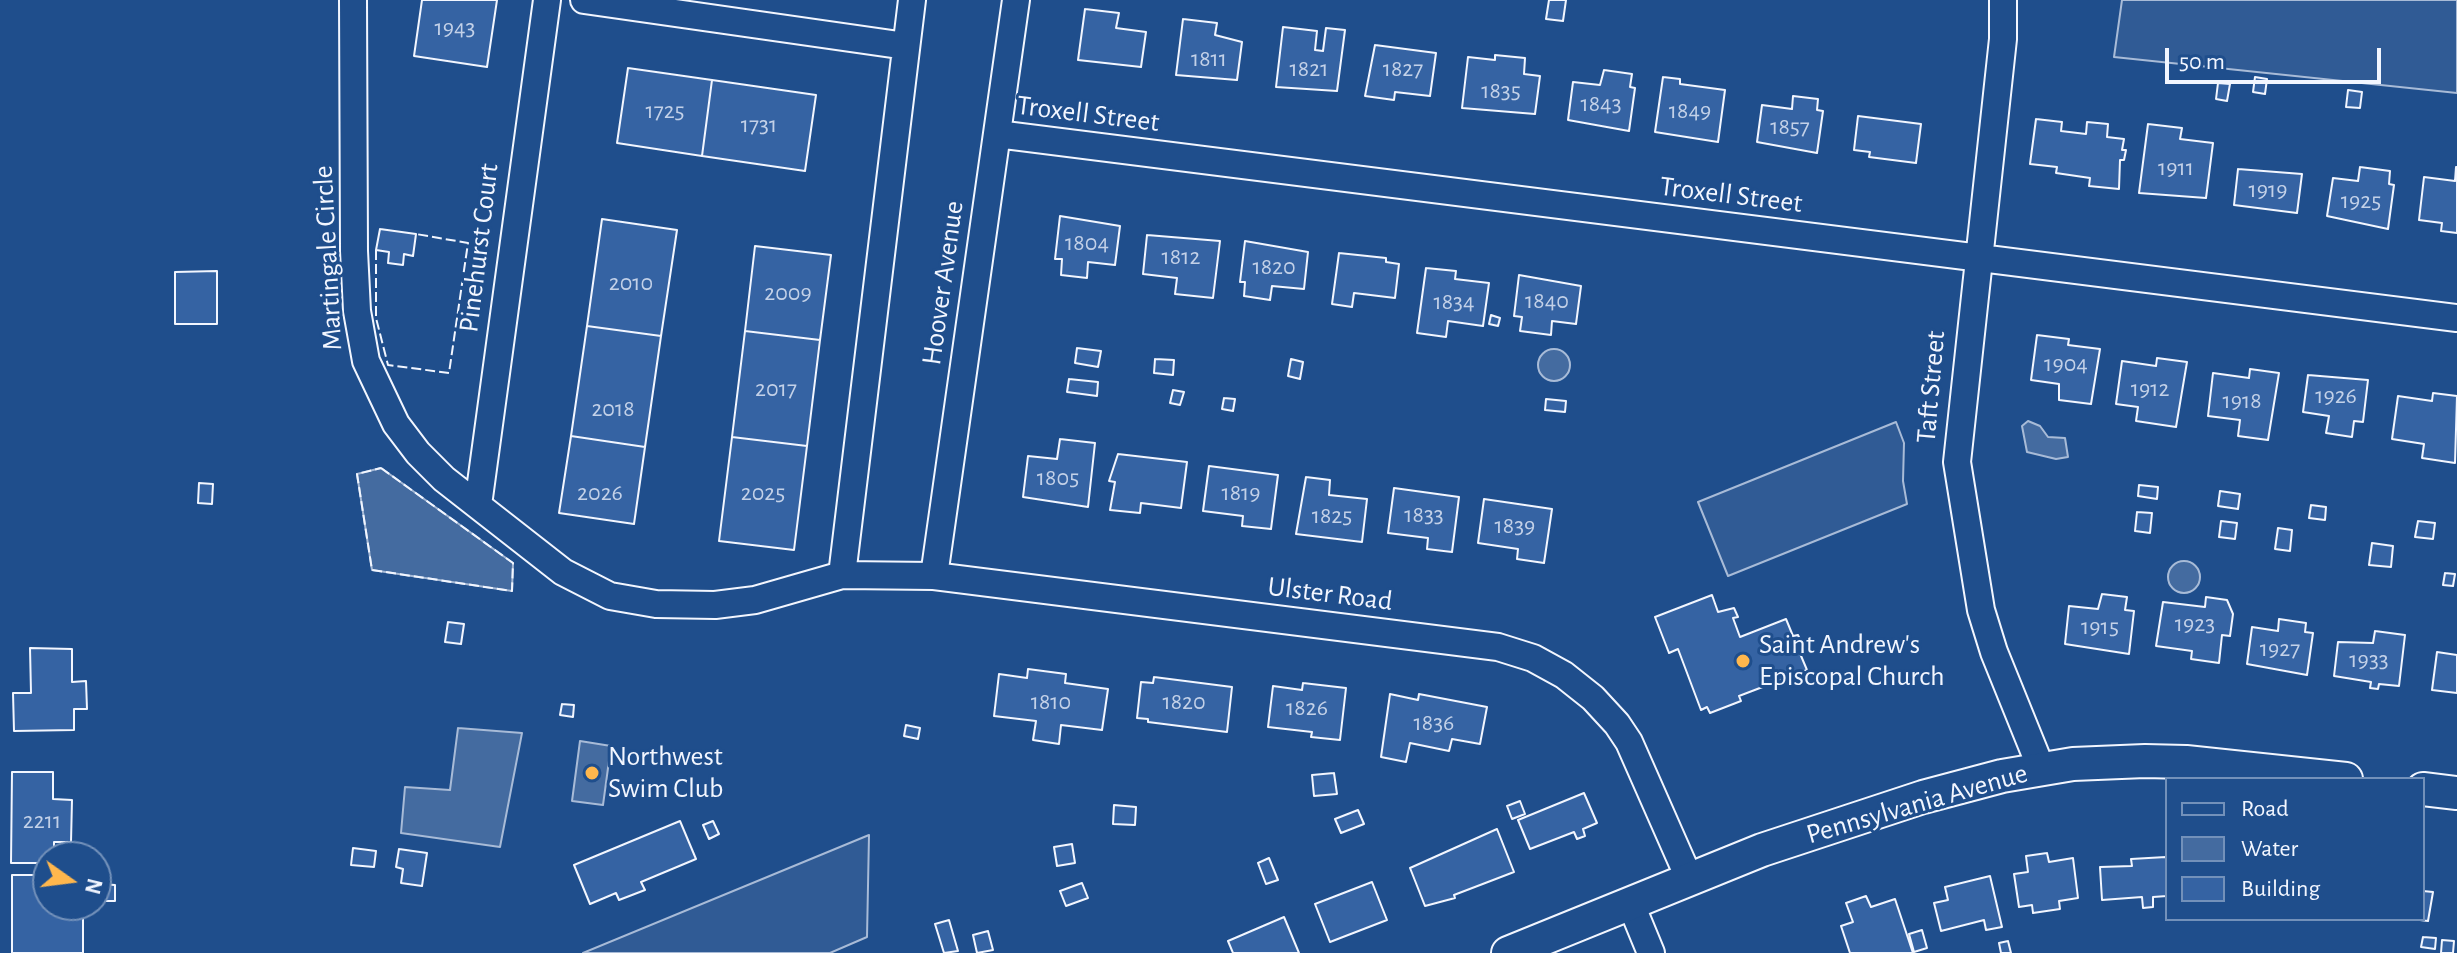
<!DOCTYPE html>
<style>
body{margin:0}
#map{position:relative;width:2457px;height:953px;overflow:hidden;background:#1f4e8c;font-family:"Alegreya Sans",sans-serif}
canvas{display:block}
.legend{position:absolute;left:2165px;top:777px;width:260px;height:144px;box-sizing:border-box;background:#1f4e8c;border:2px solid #7391ba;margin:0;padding:10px 14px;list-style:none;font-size:24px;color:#f2f6ff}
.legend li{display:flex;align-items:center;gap:16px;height:40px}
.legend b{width:40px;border:2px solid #7391ba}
.north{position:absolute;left:32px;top:841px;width:80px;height:80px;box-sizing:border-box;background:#1f4e8c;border:2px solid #7391ba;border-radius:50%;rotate:104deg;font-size:22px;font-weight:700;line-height:32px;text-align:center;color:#f2f6ff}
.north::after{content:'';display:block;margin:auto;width:28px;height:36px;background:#ffb74d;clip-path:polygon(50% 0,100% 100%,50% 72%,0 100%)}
.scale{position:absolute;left:2165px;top:48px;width:216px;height:36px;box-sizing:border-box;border:4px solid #f2f6ff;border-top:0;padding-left:10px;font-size:24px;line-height:28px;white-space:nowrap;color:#f2f6ff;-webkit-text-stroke:6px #1f4e8c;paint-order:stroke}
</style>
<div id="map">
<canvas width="2457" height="953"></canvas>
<ul class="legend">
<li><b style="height:10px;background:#1f4e8c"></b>Road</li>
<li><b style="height:22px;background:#446ba0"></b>Water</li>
<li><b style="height:22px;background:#3563a3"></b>Building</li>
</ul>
<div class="north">N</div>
<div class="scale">50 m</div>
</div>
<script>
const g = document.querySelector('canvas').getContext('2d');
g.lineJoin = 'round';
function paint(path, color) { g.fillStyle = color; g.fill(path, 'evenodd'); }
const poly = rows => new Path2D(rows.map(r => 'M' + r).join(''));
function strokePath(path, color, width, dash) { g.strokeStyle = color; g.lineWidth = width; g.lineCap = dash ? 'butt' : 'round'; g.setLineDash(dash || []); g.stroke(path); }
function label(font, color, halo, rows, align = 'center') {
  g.font = font + ' "Alegreya Sans",sans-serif'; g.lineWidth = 6; g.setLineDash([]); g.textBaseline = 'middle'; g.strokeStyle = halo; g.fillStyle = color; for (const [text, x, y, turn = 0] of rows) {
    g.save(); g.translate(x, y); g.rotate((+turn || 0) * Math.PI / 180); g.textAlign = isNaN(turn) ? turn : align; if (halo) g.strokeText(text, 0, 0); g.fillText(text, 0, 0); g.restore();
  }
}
const built = poly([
 [2122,0,2457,0,2457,93,2114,57,2122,0],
 [1896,422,1904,443,1903,481,1907,504,1728,576,1698,502,1896,422],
 [869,835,867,937,830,953,583,953,869,835]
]);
paint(built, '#305b95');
strokePath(built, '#a8bbd7', 2);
const water = poly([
 '1538 365a16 16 0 1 1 32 0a16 16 0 1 1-32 0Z',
 [2028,421,2040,426,2048,437,2065,438,2068,457,2056,459,2027,452,2022,426,2028,421],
 [381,468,513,563,512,591,372,570,357,474,381,468],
 '2168 577a16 16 0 1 1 32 0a16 16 0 1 1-32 0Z',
 [458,728,522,733,500,847,401,833,405,787,450,790,458,728],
 [580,741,611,746,603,805,572,801,580,741]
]);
paint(water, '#446ba0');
strokePath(water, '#a8bbd7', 2);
const building = poly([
 [422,0,497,0,487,67,414,56,422,0],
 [1549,0,1566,0,1563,21,1546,19,1549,0],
 [1085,9,1119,13,1116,28,1146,32,1141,67,1078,60,1085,9],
 [1183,19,1217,23,1215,35,1242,42,1237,80,1176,75,1183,19],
 [1283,27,1317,31,1315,50,1323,51,1326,28,1345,30,1337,91,1276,87,1283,27],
 [1375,45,1436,53,1430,96,1395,92,1394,100,1365,96,1375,45],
 [1495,55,1525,58,1524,74,1540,76,1535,114,1462,108,1468,57,1495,60,1495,55],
 [628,68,712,80,702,156,617,143,628,68],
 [1604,70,1632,74,1630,87,1635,88,1629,131,1568,120,1573,82,1600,85,1604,70],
 [1663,77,1680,79,1680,84,1725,90,1718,142,1655,132,1663,77],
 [2255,77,2267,79,2265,94,2253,92,2255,77],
 [712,80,816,95,805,171,702,156,712,80],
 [2218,83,2230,84,2227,101,2216,99,2218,83],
 [2348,90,2362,92,2360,108,2346,107,2348,90],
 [1793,96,1818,99,1817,110,1823,111,1817,153,1757,142,1762,105,1792,109,1793,96],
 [1858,116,1921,124,1916,163,1869,157,1870,152,1854,150,1858,116],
 [2036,119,2062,122,2061,131,2086,134,2087,122,2108,124,2107,137,2124,139,2122,150,2126,150,2124,160,2120,160,2119,189,2089,186,2090,178,2056,173,2057,167,2030,164,2036,119],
 [2148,124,2182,128,2180,139,2213,143,2206,198,2139,193,2148,124],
 [2360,167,2390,171,2389,184,2394,185,2388,229,2327,216,2333,178,2358,181,2360,167],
 [2456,167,2457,167,2457,233,2441,231,2442,223,2419,220,2424,177,2455,181,2456,167],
 [2238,169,2302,174,2297,213,2234,205,2238,169],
 [1060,216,1120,226,1115,265,1088,262,1087,278,1061,275,1062,259,1055,259,1060,216],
 [602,219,677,230,661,336,587,326,602,219],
 [380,229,416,234,413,256,404,254,403,265,388,263,389,252,376,250,380,229],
 [1147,235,1220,241,1213,298,1175,294,1177,278,1143,274,1147,235],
 [1245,241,1308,252,1304,289,1272,286,1270,300,1244,296,1245,282,1240,282,1245,241],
 [755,246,831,255,820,340,745,331,755,246],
 [1339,253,1386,258,1386,262,1399,264,1395,298,1354,293,1352,307,1332,304,1339,253],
 [1426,268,1456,271,1455,279,1489,283,1483,326,1448,321,1446,337,1417,333,1426,268],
 [217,271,217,324,175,324,175,272,217,271],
 [1519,275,1581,286,1576,324,1552,321,1551,335,1520,331,1522,317,1514,316,1519,275],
 [1491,315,1500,318,1498,326,1489,324,1491,315],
 [587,326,661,336,645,447,571,436,587,326],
 [745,331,820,340,807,446,732,437,745,331],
 [2037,335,2069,339,2068,345,2100,349,2091,404,2059,400,2059,384,2031,380,2037,335],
 [1077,348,1101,351,1098,367,1075,363,1077,348],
 [2157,358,2187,362,2176,427,2136,421,2138,407,2116,404,2122,361,2156,366,2157,358],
 [1155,359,1174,360,1173,375,1154,373,1155,359],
 [1291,359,1303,362,1300,379,1288,376,1291,359],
 [2250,369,2279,373,2268,440,2238,436,2240,420,2208,416,2213,373,2249,378,2250,369],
 [2308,375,2368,380,2363,422,2354,421,2352,437,2326,433,2329,416,2303,412,2308,375],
 [1069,379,1098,382,1097,396,1067,392,1069,379],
 [1173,390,1184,392,1180,405,1170,403,1173,390],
 [2433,393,2457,396,2455,463,2422,458,2424,444,2392,439,2398,396,2432,401,2433,393],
 [1224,398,1235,399,1233,411,1222,409,1224,398],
 [1546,399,1566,401,1565,412,1545,410,1546,399],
 [571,436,645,447,634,524,559,513,571,436],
 [732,437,807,446,794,550,719,541,732,437],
 [1060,439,1095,443,1088,507,1023,497,1028,456,1057,459,1060,439],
 [1118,454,1187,462,1181,508,1141,503,1140,513,1110,510,1115,482,1109,481,1118,454],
 [1209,466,1278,475,1271,529,1242,526,1243,516,1203,511,1209,466],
 [1306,477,1330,480,1329,495,1367,499,1362,542,1296,534,1306,477],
 [199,483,213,484,212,504,198,503,199,483],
 [2139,485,2158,487,2157,499,2138,496,2139,485],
 [1394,488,1459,497,1452,552,1427,549,1428,538,1388,533,1394,488],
 [2220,491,2240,494,2238,509,2218,506,2220,491],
 [1484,499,1552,509,1544,563,1517,559,1518,549,1478,543,1484,499],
 [2311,505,2326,507,2325,520,2309,518,2311,505],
 [2137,512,2152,513,2150,533,2135,531,2137,512],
 [2221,521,2237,523,2235,539,2219,537,2221,521],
 [2418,521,2435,523,2433,539,2415,537,2418,521],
 [2278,528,2292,530,2290,551,2275,549,2278,528],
 [2372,543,2393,546,2391,567,2369,565,2372,543],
 [2445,573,2455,574,2453,586,2443,585,2445,573],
 [2102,594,2127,597,2125,610,2134,611,2129,654,2065,644,2069,606,2098,609,2102,594],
 [1712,595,1718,612,1734,608,1738,617,1733,618,1740,637,1786,619,1793,636,1798,635,1801,642,1796,644,1807,670,1739,696,1741,701,1710,713,1707,707,1701,710,1678,649,1669,653,1655,617,1712,595],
 [2206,597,2227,600,2233,614,2230,636,2222,635,2219,663,2191,659,2192,651,2156,646,2163,602,2205,607,2206,597],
 [2279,619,2306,623,2305,632,2313,633,2307,675,2247,664,2252,627,2278,631,2279,619],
 [448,622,464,624,461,644,445,642,448,622],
 [2375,631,2405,635,2399,686,2379,684,2378,689,2370,688,2371,682,2334,676,2338,642,2373,643,2375,631],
 [30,648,72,649,72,682,86,681,87,709,74,709,74,730,14,731,13,693,31,693,30,648],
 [2437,652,2457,655,2457,693,2432,690,2437,652],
 [1028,669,1066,674,1065,683,1108,689,1102,730,1061,725,1059,744,1033,740,1036,721,994,716,999,674,1027,678,1028,669],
 [1154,677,1232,687,1227,732,1148,722,1148,719,1137,718,1141,682,1153,683,1154,677],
 [1303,683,1346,688,1340,740,1311,737,1312,732,1268,727,1273,686,1302,690,1303,683],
 [1390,694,1418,700,1419,694,1487,707,1480,744,1452,739,1449,751,1410,743,1406,762,1381,757,1390,694],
 [562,704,574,705,573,717,560,715,562,704],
 [906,725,920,728,918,739,904,736,906,725],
 [12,772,53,772,53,799,72,800,71,842,54,842,54,857,48,857,48,863,11,863,12,772],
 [1334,773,1337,794,1314,796,1312,775,1334,773],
 [1584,793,1597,823,1583,829,1585,836,1577,839,1574,832,1530,849,1518,820,1584,793],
 [1520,801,1525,814,1512,819,1507,806,1520,801],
 [1114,805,1136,807,1135,825,1113,824,1114,805],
 [1358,810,1364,824,1341,833,1335,819,1358,810],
 [680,821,696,859,641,882,645,890,619,900,616,893,590,904,574,865,680,821],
 [713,821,719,834,709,839,703,825,713,821],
 [1497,829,1514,872,1454,895,1455,898,1425,906,1410,868,1497,829],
 [1072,844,1075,863,1057,866,1054,847,1072,844],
 [353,848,376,851,374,867,351,865,353,848],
 [399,849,427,853,422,886,401,883,403,869,396,867,399,849],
 [2047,853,2049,862,2073,858,2078,898,2059,901,2060,909,2033,913,2032,905,2019,907,2014,874,2028,872,2026,856,2047,853],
 [2166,857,2167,896,2153,897,2153,907,2143,908,2142,897,2102,900,2100,867,2132,866,2131,859,2166,857],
 [1269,858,1278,880,1266,884,1258,863,1269,858],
 [12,875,48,875,48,905,53,905,53,913,83,913,83,953,12,953,12,875],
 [1990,876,2002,927,1986,930,1984,920,1941,931,1934,903,1948,900,1945,887,1990,876],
 [1372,882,1387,920,1330,942,1315,904,1372,882],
 [1082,883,1088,898,1066,906,1060,891,1082,883],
 [101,884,115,885,115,901,100,901,101,884],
 [2423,891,2433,892,2428,921,2412,919,2423,919,2423,891],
 [1866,896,1871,907,1895,899,1913,953,1850,953,1841,926,1853,922,1846,903,1866,896],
 [1284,917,1299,953,1233,953,1228,941,1284,917],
 [949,920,958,951,944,953,935,924,949,920],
 [1922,930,1927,948,1914,952,1909,934,1922,930],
 [988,931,993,950,977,953,973,935,988,931],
 [2423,937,2436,938,2435,949,2421,947,2423,937],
 [2442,940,2454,941,2453,953,2441,953,2442,940],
 [2008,941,2011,953,2001,953,1999,943,2008,941]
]);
paint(building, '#3563a3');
strokePath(building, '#f2f6ff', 2);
const minor = poly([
 [353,0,354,251,357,311,366,361,396,424,418,453,444,479,563,572,610,596,656,604,715,605,755,600,842,575,934,576,1498,647,1533,658,1564,675,1593,698,1617,724,1629,742,1689,878],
 [584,0,906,46],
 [2003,0,2003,39,1957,462,1981,610,1994,652,2041,768],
 [997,134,2457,318],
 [478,505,547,0],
 [842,575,912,0],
 [934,576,1016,0],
 [1630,902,1651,953]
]);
const tertiary = poly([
 [2423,789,2457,793],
 [1508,953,1762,850,1923,797,2002,776,2073,764,2145,761,2186,762,2346,779]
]);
strokePath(minor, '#f2f6ff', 30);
strokePath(tertiary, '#f2f6ff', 36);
strokePath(minor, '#1f4e8c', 26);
strokePath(tertiary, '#1f4e8c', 32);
strokePath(poly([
 [376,250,376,318,388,365,449,373,468,243,416,234],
 [381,468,513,563,512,591,372,570,357,474,381,468]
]), '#f2f6ff', 2, [10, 4]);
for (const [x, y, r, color] of [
 [1743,661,8,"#ffb74d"],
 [592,773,8,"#ffb74d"]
]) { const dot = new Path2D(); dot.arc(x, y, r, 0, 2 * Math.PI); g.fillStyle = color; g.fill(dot); strokePath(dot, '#1f4e8c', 3); }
label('24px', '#c3d1e8', null, [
 ["1943",455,28],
 ["1811",1209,59],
 ["1821",1309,69],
 ["1827",1403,69],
 ["1835",1501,91],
 ["1843",1601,104],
 ["1725",665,111],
 ["1849",1690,111],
 ["1731",759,125],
 ["1857",1790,127],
 ["1911",2176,168],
 ["1919",2268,190],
 ["1925",2361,201],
 ["1804",1087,243],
 ["1812",1181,257],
 ["1820",1274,267],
 ["2010",631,283],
 ["2009",788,293],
 ["1840",1547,301],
 ["1834",1454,302],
 ["1904",2066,364],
 ["2017",776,389],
 ["1912",2150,389],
 ["1926",2336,396],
 ["1918",2242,401],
 ["2018",613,409],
 ["1805",1058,478],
 ["2026",600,493],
 ["2025",763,493],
 ["1819",1241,493],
 ["1833",1424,515],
 ["1825",1332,516],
 ["1839",1515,526],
 ["1923",2195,624],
 ["1915",2100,627],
 ["1927",2280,649],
 ["1933",2369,660],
 ["1810",1051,702],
 ["1820",1184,702],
 ["1826",1307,708],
 ["1836",1434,723],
 ["2211",42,821]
]);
label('28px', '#f2f6ff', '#1f4e8c', [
 ["Troxell Street",1088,114,7],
 ["Troxell Street",1731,195,7],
 ["Pinehurst Court",479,248,-83],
 ["Martingale Circle",328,258,-93],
 ["Hoover Avenue",943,283,-82],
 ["Taft Street",1931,387,-85],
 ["Ulster Road",1330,594,7],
 ["Pennsylvania Avenue",1917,804,-16]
]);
label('28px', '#f2f6ff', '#1f4e8c', [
 ["Saint Andrew's",1759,645],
 ["Episcopal Church",1759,677],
 ["Northwest",608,757],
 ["Swim Club",608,789]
], 'left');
</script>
